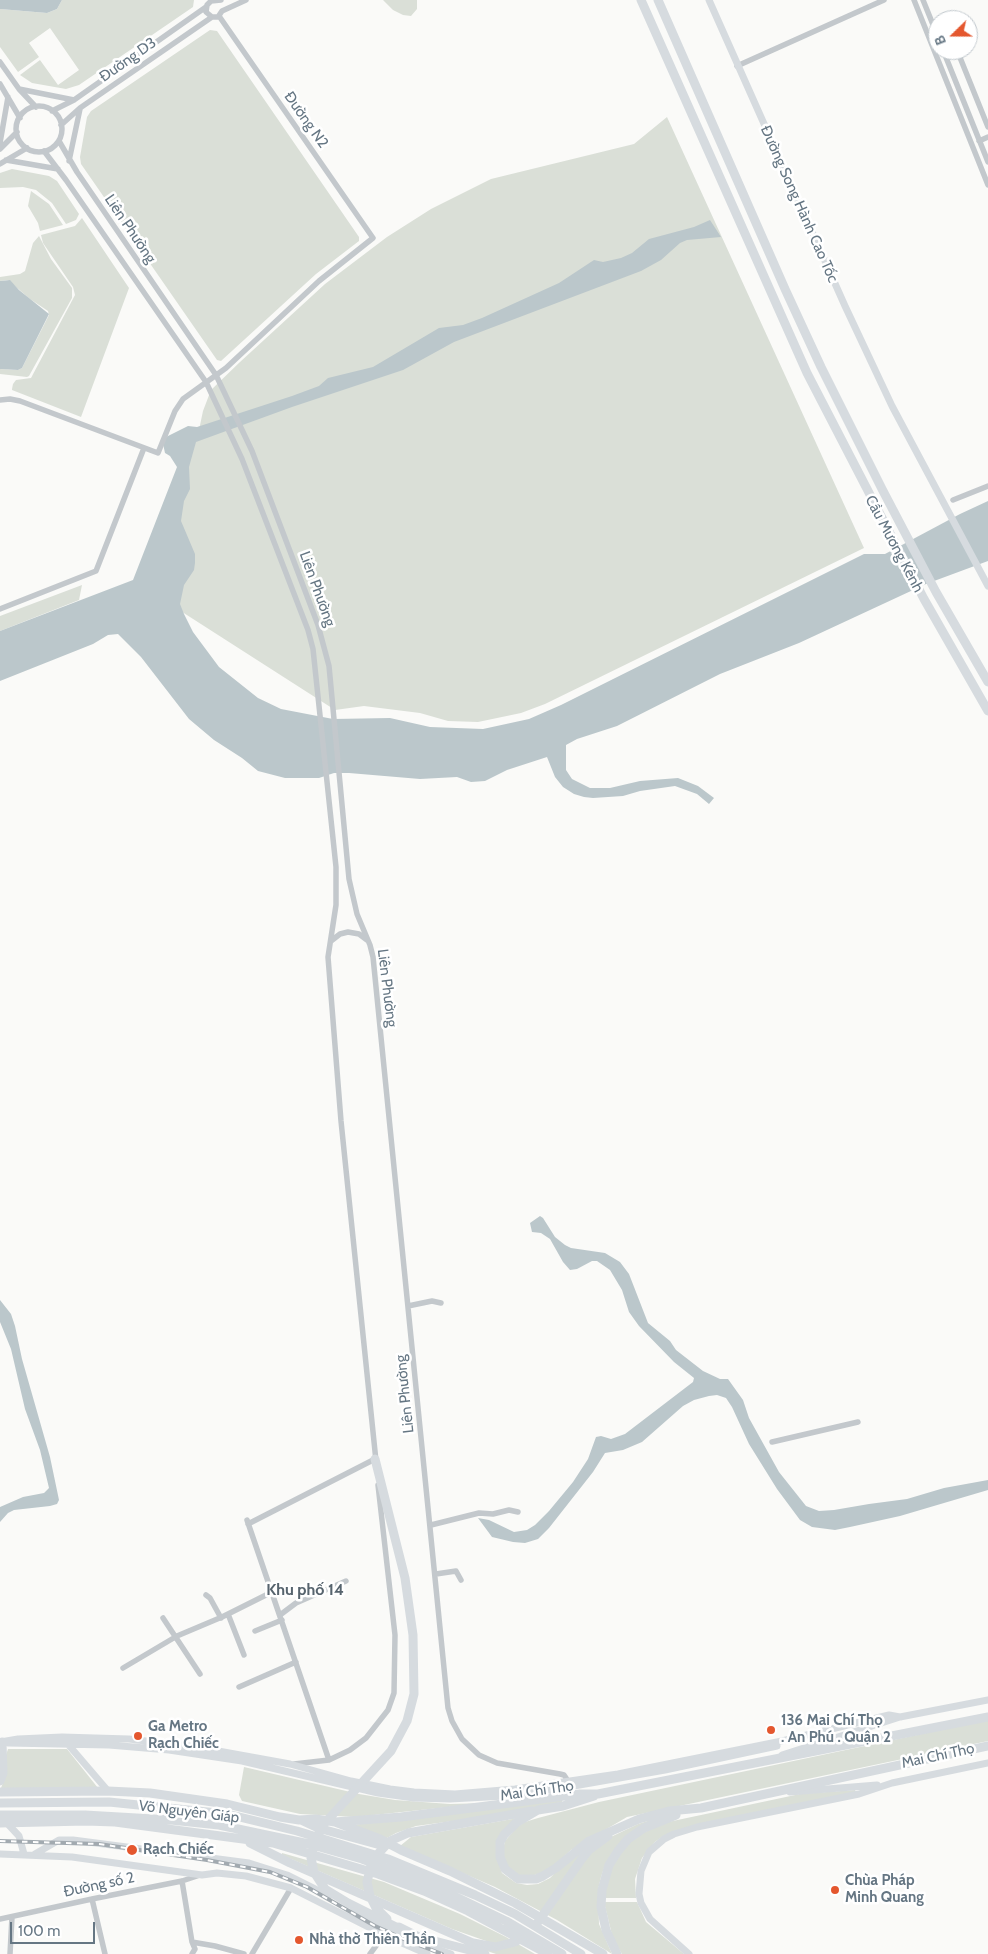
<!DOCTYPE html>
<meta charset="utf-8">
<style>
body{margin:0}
#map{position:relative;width:988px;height:1954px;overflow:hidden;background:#fafaf8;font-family:Cabin,sans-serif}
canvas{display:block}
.north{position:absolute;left:928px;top:10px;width:50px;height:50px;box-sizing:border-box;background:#fff;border:1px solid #c1c8cd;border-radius:50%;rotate:248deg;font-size:14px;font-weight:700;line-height:20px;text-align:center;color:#657683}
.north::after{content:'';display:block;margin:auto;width:18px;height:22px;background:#e4572e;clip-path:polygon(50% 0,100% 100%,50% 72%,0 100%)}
.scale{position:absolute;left:10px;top:1922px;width:85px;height:22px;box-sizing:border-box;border:2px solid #657683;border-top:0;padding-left:6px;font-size:15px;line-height:18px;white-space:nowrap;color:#657683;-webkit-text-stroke:4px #fff;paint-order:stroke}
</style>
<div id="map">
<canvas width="988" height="1954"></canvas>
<div class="north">B</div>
<div class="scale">100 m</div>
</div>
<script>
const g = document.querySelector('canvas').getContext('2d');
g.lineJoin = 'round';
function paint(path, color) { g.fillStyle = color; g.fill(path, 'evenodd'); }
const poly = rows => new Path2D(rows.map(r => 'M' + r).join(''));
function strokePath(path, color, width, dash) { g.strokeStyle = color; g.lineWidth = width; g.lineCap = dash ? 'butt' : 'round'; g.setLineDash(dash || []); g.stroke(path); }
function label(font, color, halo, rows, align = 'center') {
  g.font = font + ' Cabin,sans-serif'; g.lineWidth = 5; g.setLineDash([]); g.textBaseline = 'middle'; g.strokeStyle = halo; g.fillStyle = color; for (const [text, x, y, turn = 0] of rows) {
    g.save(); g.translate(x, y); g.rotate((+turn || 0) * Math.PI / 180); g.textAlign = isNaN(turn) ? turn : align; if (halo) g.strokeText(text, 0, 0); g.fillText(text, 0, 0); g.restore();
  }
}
paint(poly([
 [62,0,194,0,193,7,79,85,66,89,32,83,20,75,40,60,58,85,79,70,50,28,29,43,39,57,18,72,0,47,0,9,47,13,57,9],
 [383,0,417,0,417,9,411,16,403,15,393,10],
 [210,30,217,31,359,237,359,241,316,274,221,361,217,360,81,164,80,157,87,117,91,111],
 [667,117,864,548,545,704,521,713,478,722,448,721,420,713,364,706,335,710,151,592,151,566,199,430,203,411,211,390,240,362,325,284,387,237,431,209,491,179,634,144],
 [12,169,49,176,57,181,79,214,76,220,66,224,52,203,36,190,23,187,0,188,0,173],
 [31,191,49,204,63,225,40,231,38,223,28,206],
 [82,218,129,288,81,417,12,390,12,389,13,384,16,380,31,378,75,295,73,287,43,243,41,235,75,226],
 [39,236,51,259,72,288,72,298,29,376,27,377,0,374,0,369,18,370,22,368,49,315,48,311,30,299,8,280,0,281,0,277,20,274,25,271,33,243],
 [82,585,79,600,0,631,0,616],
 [988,1720,988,1741,627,1817,571,1850,548,1871,524,1878,507,1868,502,1853,505,1841,517,1827,525,1822,538,1818,599,1802],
 [8,1749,67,1749,98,1788,1,1788,4,1780,5,1758],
 [244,1767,359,1794,395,1800,450,1804,486,1803,355,1817,300,1814,242,1801,239,1795],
 [855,1790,856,1792,663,1836,655,1842,642,1858,635,1879,636,1898,604,1898,609,1872,624,1848,638,1835,668,1822,800,1794],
 [562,1800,562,1802,498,1815,416,1826,396,1833,385,1839,352,1825],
 [518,1818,496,1847,496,1855,502,1873,516,1883,527,1885,538,1884,550,1878,573,1855,638,1824,657,1818,642,1826,604,1868,601,1877,598,1890,599,1924,612,1954,557,1920,495,1887,400,1846,411,1837],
 [282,1853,384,1882,460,1914,506,1937,535,1954,496,1954,487,1951,486,1941,452,1929,282,1855],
 [604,1902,637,1902,646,1922,684,1954,622,1954,613,1939]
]), '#dadfd7');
paint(poly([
 [0,0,62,0,57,9,47,13,0,9],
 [710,220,721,237,687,240,680,243,661,260,641,271,454,342,403,370,292,407,196,442,189,467,190,489,184,501,181,521,195,554,195,563,194,570,184,585,180,604,184,614,193,632,219,667,258,698,281,709,333,719,390,718,430,727,483,729,529,719,561,705,864,554,885,554,960,514,988,501,988,561,926,584,799,643,720,674,617,726,577,739,566,745,566,770,572,779,590,788,610,788,640,781,678,778,698,786,714,798,709,804,697,794,675,786,640,791,623,796,593,798,584,797,574,794,563,787,555,777,547,757,507,770,485,781,471,782,457,777,420,779,349,773,334,773,319,778,285,778,258,771,242,758,214,740,189,719,141,657,118,634,108,635,93,644,0,681,0,631,133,580,177,467,170,456,165,453,162,439,188,426,197,427,292,396,319,386,328,378,373,367,439,328,463,325,482,318,559,283,594,260,603,262,621,258,632,253,649,239,694,227],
 [10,280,19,290,49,314,22,368,18,370,0,369,0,281],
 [540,1216,543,1218,555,1237,565,1245,571,1248,605,1253,620,1262,629,1274,648,1323,670,1341,676,1350,703,1371,720,1379,728,1379,743,1400,749,1418,779,1472,806,1506,819,1511,834,1510,869,1504,907,1499,944,1488,988,1480,988,1490,900,1516,850,1527,835,1530,812,1527,800,1520,777,1489,749,1444,732,1407,726,1398,717,1395,709,1396,694,1400,683,1406,642,1442,623,1450,605,1453,593,1472,549,1528,538,1539,525,1543,513,1542,492,1537,478,1518,489,1520,514,1532,527,1530,535,1525,549,1511,573,1482,588,1459,596,1437,601,1436,611,1439,625,1434,693,1382,694,1378,674,1362,639,1326,629,1312,622,1290,610,1270,597,1261,592,1261,577,1269,570,1270,563,1262,550,1239,541,1233,532,1232,530,1223],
 [0,1300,11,1314,15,1326,22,1359,50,1457,59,1500,57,1504,50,1506,14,1510,8,1513,0,1522,0,1507,23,1497,44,1493,49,1488,40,1450,25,1409,11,1349,0,1322]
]), '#bbc7cb');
strokePath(poly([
 [914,0,988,185],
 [923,0,938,37],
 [212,17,206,12,207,5,211,1,221,0],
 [943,50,988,162],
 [959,55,988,127],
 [0,62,19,89,36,107],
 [737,66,884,0],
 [0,84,20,118],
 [19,89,74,100],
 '16 129a23 23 0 1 1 46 0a23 23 0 1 1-46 0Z',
 [52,111,74,100,206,7],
 [61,125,80,108,212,17,218,17,222,11,246,0],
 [59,141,77,172,216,375,252,451,318,625,329,666,349,879,357,914,370,945,373,957,448,1708,452,1721,462,1739,479,1755,497,1763,560,1774,564,1775,568,1781],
 [979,141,988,137],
 [0,143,8,97],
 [0,149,17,132],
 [44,151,66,180,206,382,242,459,308,630,313,649,336,867,336,905,328,957,341,1121,376,1461],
 [6,160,58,169],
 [69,161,80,109],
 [0,164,27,148],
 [0,400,10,399,20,401,158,453,175,411,183,399,226,368,319,281,373,238,219,16],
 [953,500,988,486],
 [0,609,96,571,144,448],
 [331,941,340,934,348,932,359,934,367,940],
 [408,1306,432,1301,441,1303],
 [772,1442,858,1422],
 [247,1520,329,1760],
 [248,1524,375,1459],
 [431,1525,479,1513,493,1514,509,1510,518,1512],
 [436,1574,456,1571,461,1580],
 [206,1595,210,1598,221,1618],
 [228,1614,244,1655],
 [280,1615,296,1603,346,1581],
 [163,1618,200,1674],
 [255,1631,282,1620],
 [123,1668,177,1636,222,1617,272,1592],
 [239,1687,296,1662],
 [294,1764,329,1760,350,1750,366,1738,388,1710,394,1693,395,1635,378,1485],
 [182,1881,192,1942,195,1949,192,1954],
 [92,1899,105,1954],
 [0,1919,92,1899,182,1881,200,1875],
 [192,1942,215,1946,244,1954],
 [10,1954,12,1917],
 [252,1954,291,1888],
 [370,1954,384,1935]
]), '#c3c8cc', 5.5);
strokePath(poly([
 [709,0,845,306,892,406,988,586],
 [0,1742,18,1739,62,1737,129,1739,196,1747,290,1764,351,1781,390,1789,414,1792,455,1794,515,1789,618,1774,782,1741,889,1715,900,1717],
 [66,1742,108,1791],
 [8,1743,109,1745,169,1750,242,1761,378,1793,414,1798,450,1799,505,1796,568,1787,665,1770,777,1746],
 [782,1755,900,1717,988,1700],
 [790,1792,877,1785],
 [6,1822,19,1836,24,1854],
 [0,1854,72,1857,202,1875,217,1873,246,1876,291,1888,384,1935,427,1954],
 [35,1854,59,1840,73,1840,249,1863,287,1875,329,1896],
 [354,1910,412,1940,451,1954],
 [689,1954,650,1919,641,1903,639,1894,641,1871,649,1852,664,1839,674,1834,697,1827,859,1794,892,1783,988,1763]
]), '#d6dbdf', 7);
strokePath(poly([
 [641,0,807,373,924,599,988,711],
 [658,0,785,289,821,367,882,489,936,592,988,682],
 [375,1459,405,1578,413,1635,414,1694,407,1721,391,1751,324,1824,315,1840,311,1858,314,1872,325,1889,348,1903,404,1931],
 [0,1781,3,1773,2,1742],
 [0,1792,108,1791,150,1793,227,1804,280,1817,299,1820,316,1819,335,1822,380,1839,401,1850,450,1871,515,1903,603,1954],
 [594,1796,563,1806,538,1810,516,1823,504,1835,500,1842,500,1857,505,1869,518,1879,536,1879,543,1876,556,1868,589,1841,639,1819,669,1811,701,1808,988,1746],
 [0,1803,109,1802,227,1814,297,1831,388,1859,475,1895,515,1914,581,1954],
 [0,1815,85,1815,171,1820,219,1825,309,1844,362,1859,429,1884,506,1921,562,1954],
 [301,1820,318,1828,384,1846],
 [335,1822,401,1817,580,1794,598,1794,988,1717],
 [0,1823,86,1821,115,1822,273,1843,378,1874,424,1891,468,1911,548,1954],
 [250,1843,290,1863,473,1943,495,1947,515,1942,523,1937],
 [387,1919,376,1908,370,1896,367,1882,371,1865,375,1857,390,1841,408,1833,532,1811],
 [538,1922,581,1860,589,1850,608,1836],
 [399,1927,419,1937,485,1954],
 [617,1954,606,1930,601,1907,602,1890,609,1865,618,1851,628,1839,644,1828,676,1815]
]), '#d6dbdf', 9);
const rail = poly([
 [0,1841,99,1844,207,1860,270,1872,307,1887,375,1926,406,1940,442,1954]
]);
strokePath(rail, '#a2aab0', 4);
strokePath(rail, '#fff', 2, [5.5]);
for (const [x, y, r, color] of [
 [771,1730,5,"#e4572e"],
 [138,1736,5,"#e4572e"],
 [132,1850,6,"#e4572e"],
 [835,1890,5,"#e4572e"],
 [299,1940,5,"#e4572e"]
]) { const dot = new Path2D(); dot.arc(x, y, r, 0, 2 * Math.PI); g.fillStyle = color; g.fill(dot); strokePath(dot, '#fff', 2); }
label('15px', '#657683', '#fff', [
 ["Đường D3",128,60,-35],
 ["Đường N2",306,120,55],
 ["Đường Song Hành Cao Tốc",799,204,66],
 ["Liên Phường",130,229,56],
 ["Cầu Mương Kênh",894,544,62],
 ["Liên Phường",317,589,70],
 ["Liên Phường",387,988,83],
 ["Liên Phường",405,1394,-96],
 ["Mai Chí Thọ",938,1756,-12],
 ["Mai Chí Thọ",537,1791,-8],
 ["Võ Nguyên Giáp",189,1812,7],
 ["Đường số 2",99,1885,-12]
]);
label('bold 15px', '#657683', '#fff', [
 ["136 Mai Chí Thọ",781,1721],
 [". An Phú . Quận 2",781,1738],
 ["Ga Metro",148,1727],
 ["Rạch Chiếc",148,1744],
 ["Rạch Chiếc",143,1850],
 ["Chùa Pháp",845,1881],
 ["Minh Quang",845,1898],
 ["Nhà thờ Thiên Thần",309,1940]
], 'left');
label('bold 16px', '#57646e', '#fff', [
 ["Khu phố 14",305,1590]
]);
</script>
